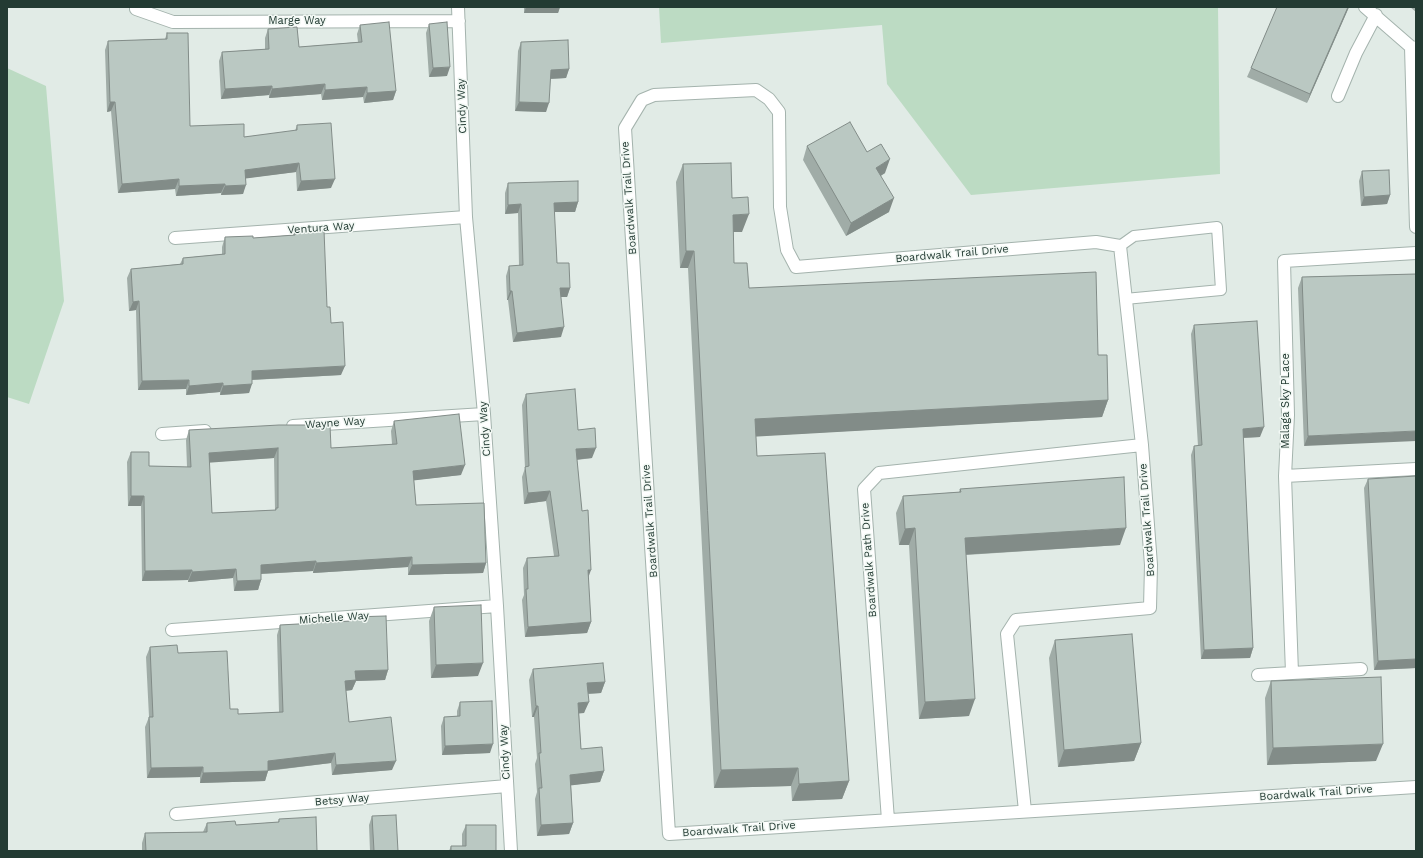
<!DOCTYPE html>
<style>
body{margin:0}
#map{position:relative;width:1423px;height:858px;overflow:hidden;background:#e1ebe6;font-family:"Work Sans",sans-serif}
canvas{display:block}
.frame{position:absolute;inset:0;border:8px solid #233b33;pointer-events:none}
</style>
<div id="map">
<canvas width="1423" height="858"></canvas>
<div class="frame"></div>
</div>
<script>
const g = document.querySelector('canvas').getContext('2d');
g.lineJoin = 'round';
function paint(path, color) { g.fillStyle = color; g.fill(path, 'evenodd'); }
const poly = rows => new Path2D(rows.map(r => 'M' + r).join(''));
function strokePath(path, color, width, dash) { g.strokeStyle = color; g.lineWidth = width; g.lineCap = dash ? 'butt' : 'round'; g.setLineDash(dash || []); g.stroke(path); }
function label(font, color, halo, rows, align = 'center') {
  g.font = font + ' "Work Sans",sans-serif'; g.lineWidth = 3; g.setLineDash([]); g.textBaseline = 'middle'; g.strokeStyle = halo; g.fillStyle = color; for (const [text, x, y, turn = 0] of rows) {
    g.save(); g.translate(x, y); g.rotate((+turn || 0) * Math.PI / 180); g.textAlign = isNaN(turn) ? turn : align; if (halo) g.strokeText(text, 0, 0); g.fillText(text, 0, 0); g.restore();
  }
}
paint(poly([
 [659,7,1218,7,1220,174,971,195,887,84,882,25,661,43],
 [7,68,46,86,64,301,29,404,7,397]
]), '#bcdbc3');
const service = poly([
 [1120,246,1134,236,1217,227,1221,290,1125,299]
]);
const minor = poly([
 [458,7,466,217,484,414,497,606,511,851],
 [1365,7,1411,47,1416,48],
 [136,9,173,22,459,21],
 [1411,47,1416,227],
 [1338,96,1356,53,1376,15],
 [175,238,466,217],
 [293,426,484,414],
 [162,434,205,431],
 [1285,476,1416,469],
 [172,630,497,606],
 [1292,673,1285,476,1288,415,1284,261,1416,253],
 [1258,675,1361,669],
 [1025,811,1007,634,1016,620,1150,608,1151,565,1142,445,1120,246,1096,242,796,267,787,250,780,207,779,112,769,99,756,90,654,95,642,100,625,128,669,834,1416,787],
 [176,814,507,786],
 [888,820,864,489,879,473,1142,445]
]);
strokePath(service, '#a4b3ad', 12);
strokePath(minor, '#a4b3ad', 14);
strokePath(service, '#fff', 10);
strokePath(minor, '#fff', 12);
paint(poly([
 [524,7,560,7,558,13,524,13],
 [1277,7,1349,7,1307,103,1247,77,1251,68],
 [1410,7,1416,7,1416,12],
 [429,24,447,76,429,77,426,33],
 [360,25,396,91,393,100,364,103,363,97,322,100,321,94,269,98,269,95,221,99,219,61,222,52,265,49,265,38,268,29,299,47,358,42,357,34],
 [167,33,190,126,244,137,295,131,297,125,331,188,297,191,296,172,246,178,243,194,221,195,221,193,176,196,175,189,118,193,111,111,107,112,105,50,108,41,165,39],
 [521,42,569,69,566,78,550,79,546,112,515,111,518,51],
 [807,146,867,152,885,173,881,176,889,212,846,236,803,160],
 [683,164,732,198,742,232,733,232,734,263,749,288,1098,355,1108,400,1102,417,756,436,757,456,849,781,842,799,792,801,791,786,714,788,688,268,680,268,676,182],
 [1362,171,1390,195,1387,204,1361,206,1359,181],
 [508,183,578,202,575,212,554,212,557,263,570,288,567,297,561,297,561,337,513,342,508,300,507,300,506,276,509,266,519,266,518,213,505,214,505,193],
 [295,231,327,307,331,323,341,375,252,380,249,393,220,395,220,392,186,395,186,389,138,390,136,310,129,311,127,278,131,269,180,264,183,258,222,254,222,247,225,237,253,238,293,235],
 [1416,274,1304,446,1298,288,1302,277],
 [1194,325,1260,437,1243,438,1253,648,1250,658,1201,659,1191,455,1194,446,1198,446,1191,334],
 [526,394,578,430,592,458,577,460,588,578,591,622,587,633,525,637,522,600,524,595,523,568,527,558,554,556,546,501,524,504,522,477,525,468,522,405],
 [394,421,461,475,414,480,416,505,486,563,483,573,408,575,408,567,313,573,313,571,261,574,261,580,258,590,234,591,233,578,188,582,188,580,142,581,141,506,128,506,127,462,131,452,149,466,187,467,186,440,189,430,331,448,392,444,391,431],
 [274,458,275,510,212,513,209,462],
 [1416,476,1416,668,1374,670,1364,488,1368,479],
 [960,489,1120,545,966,555,969,716,919,719,909,545,899,545,896,513,903,496,959,492],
 [434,607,478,676,431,678,429,621],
 [351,617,388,670,385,680,356,681,352,690,346,691,349,722,392,770,332,775,331,763,268,771,265,781,200,783,200,777,147,778,145,727,149,717,146,657,150,647,178,653,230,709,238,714,279,712,277,635,280,625,350,621],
 [1055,640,1141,743,1134,761,1058,767,1049,658],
 [533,669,605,682,601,693,588,694,584,713,579,713,581,749,604,771,600,782,571,785,573,823,569,834,537,836,535,799,537,792,535,764,537,758,534,717,532,717,529,680],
 [1271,681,1376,761,1267,765,1265,698],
 [460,702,490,753,442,755,441,726,444,717,457,716,457,711],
 [372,816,398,851,370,851,369,825],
 [279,819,317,851,142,851,142,843,145,833,203,832,207,823,236,825,278,822],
 [466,825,496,851,449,851,451,846,462,846,462,834]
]), '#a0aca7');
paint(poly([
 [526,7,560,7,558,13,524,13],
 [1348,7,1349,7,1307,103,1310,94],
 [450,67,447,76,429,77,433,68],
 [569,69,566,78,547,79,551,70],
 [325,84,321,94,269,98,272,89],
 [272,86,269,95,221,99,225,89],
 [367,87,363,97,322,100,325,90],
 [396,91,393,100,364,103,367,93],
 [110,102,115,102,111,111,107,112],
 [519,102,549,103,546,112,515,111],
 [890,159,885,173,871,181,876,168],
 [299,163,296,172,242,179,245,170],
 [179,179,175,189,118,193,122,184],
 [335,179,331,188,297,191,301,181],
 [225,184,221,193,176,196,179,186],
 [246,185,243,194,221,195,225,186],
 [1390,195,1387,204,1361,206,1364,197],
 [894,198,889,212,846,236,851,223],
 [578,202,575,212,550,212,554,203],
 [521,204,518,213,505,214,508,205],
 [749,214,742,232,726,232,733,215],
 [686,251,694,251,688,268,680,268],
 [560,288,570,288,567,297,557,297],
 [510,291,512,291,508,300,507,300],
 [139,301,136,310,129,311,133,302],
 [564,327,561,337,513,342,517,333],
 [345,366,341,375,248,380,252,371],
 [189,380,186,389,138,390,142,381],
 [223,383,220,392,186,395,189,386],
 [252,384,249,393,220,395,223,386],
 [1108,400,1102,417,749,437,755,419],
 [1264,427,1260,437,1239,438,1243,429],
 [1416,431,1416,441,1304,446,1308,436],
 [278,448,274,458,205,463,209,453],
 [596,448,592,458,572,460,576,449],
 [465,465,461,475,409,481,413,471],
 [550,491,546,501,524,504,528,493],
 [131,496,144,496,141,506,128,506],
 [915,528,909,545,899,545,905,529],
 [1126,528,1120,545,959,555,965,538],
 [412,557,408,567,313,573,316,563],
 [316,561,313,571,257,574,261,565],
 [486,563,483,573,408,575,412,565],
 [236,569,233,578,188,582,192,572],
 [192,570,188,580,142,581,145,571],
 [588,570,591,570,587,581],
 [261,580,258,590,234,591,237,581],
 [591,622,587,633,525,637,528,627],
 [1253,648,1250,658,1201,659,1204,650],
 [1416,659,1416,668,1374,670,1378,661],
 [483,663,478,676,431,678,436,665],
 [388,670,385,680,356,681,352,690,341,691,345,681,355,671],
 [605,682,601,693,583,694,587,683],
 [975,699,969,716,919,719,925,702],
 [589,702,584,713,574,714,578,703],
 [536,706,538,706,534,717,532,717],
 [1141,743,1134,761,1058,767,1064,750],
 [493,744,490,753,442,755,445,746],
 [1383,744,1376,761,1267,765,1273,748],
 [335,753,331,763,264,771,268,761],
 [396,761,392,770,332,775,336,765],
 [203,767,200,777,147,778,151,768],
 [798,768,791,786,714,788,721,770],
 [268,771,265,781,200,783,203,773],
 [604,771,600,782,566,786,570,775],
 [849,781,842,799,792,801,799,784],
 [573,823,569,834,537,836,541,825]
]), '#828c88');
const building = poly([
 [1277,7,1348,7,1310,94,1251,68,1277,7],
 [389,22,396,91,367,93,367,87,325,90,325,84,272,89,272,86,225,89,222,52,269,49,268,29,297,27,299,47,362,42,360,25,389,22],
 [447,22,450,67,433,68,429,24,447,22],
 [167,33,188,33,190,126,244,124,244,137,297,130,297,125,331,123,335,179,301,181,299,163,245,170,246,185,225,186,225,184,179,186,179,179,122,184,115,102,110,102,108,41,167,39,167,33],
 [568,40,569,69,551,70,549,103,519,102,521,42,568,40],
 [850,122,867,152,881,144,890,159,876,168,894,198,851,223,807,146,850,122],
 [731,163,732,198,748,197,749,214,733,215,734,263,747,263,749,288,1096,272,1098,355,1107,355,1108,400,755,419,757,456,825,453,849,781,799,784,798,768,721,770,694,251,686,251,683,164,731,163],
 [1389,170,1390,195,1364,197,1362,171,1389,170],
 [578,181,578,202,554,203,557,263,569,263,570,288,560,288,564,327,517,333,512,291,510,291,509,266,523,265,521,204,508,205,508,183,578,181],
 [324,230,327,307,330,307,331,323,343,322,345,366,252,371,252,384,223,386,223,383,189,386,189,380,142,381,139,301,133,302,131,269,183,264,183,258,225,254,225,237,253,236,253,238,295,235,295,231,324,230],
 [1416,274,1416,431,1308,436,1302,277,1416,274],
 [1257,321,1264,427,1243,429,1253,648,1204,650,1194,446,1202,445,1194,325,1257,321],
 [575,389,578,430,595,428,596,448,576,449,582,511,588,510,591,570,588,570,591,622,528,627,526,589,528,589,527,558,559,556,550,491,528,493,525,467,529,466,526,394,575,389],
 [459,414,465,465,413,471,416,505,484,503,486,563,412,565,412,557,316,563,316,561,261,565,261,580,237,581,236,569,192,572,192,570,145,571,144,496,131,496,131,452,149,452,149,466,191,467,189,430,279,425,330,425,331,448,397,444,394,421,459,414],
 [278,448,278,508,276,508,276,510,212,513,209,453,278,448],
 [1416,476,1416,659,1378,661,1368,479,1416,476],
 [1124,477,1126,528,965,538,975,699,925,702,915,528,905,529,903,496,961,492,960,489,1124,477],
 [481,605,483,663,436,665,434,607,481,605],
 [386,616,388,670,355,671,356,680,345,681,349,722,391,717,396,761,336,765,335,753,268,761,268,771,203,773,203,767,151,768,149,717,153,717,150,647,177,645,178,653,227,651,230,709,238,709,238,714,283,712,280,625,351,621,351,617,386,616],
 [1132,634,1141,743,1064,750,1055,640,1132,634],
 [603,663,605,682,587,683,589,702,578,703,581,749,602,747,604,771,570,775,573,823,541,825,539,788,542,788,539,753,541,753,538,706,536,706,533,669,603,663],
 [1381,677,1383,744,1273,748,1271,681,1381,677],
 [492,701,493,744,445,746,444,717,460,716,460,702,492,701],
 [396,815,398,851,374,851,372,816,396,815],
 [316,817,317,851,146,851,145,833,207,832,207,823,235,821,236,825,279,822,279,819,316,817],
 [466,825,496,825,496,851,451,851,451,846,466,846,466,825]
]);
paint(building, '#bac8c2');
strokePath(building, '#828c88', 1);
label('11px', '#233b33', '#f2f8f4', [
 ["Marge Way",297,21],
 ["Cindy Way",462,106,-92],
 ["Boardwalk Trail Drive",629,198,-94],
 ["Ventura Way",321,228,-4],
 ["Boardwalk Trail Drive",952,254,-5],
 ["Malaga Sky PLace",1286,401,-90],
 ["Wayne Way",335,423,-4],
 ["Cindy Way",485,429,-94],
 ["Boardwalk Trail Drive",1147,520,-94],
 ["Boardwalk Trail Drive",650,521,-94],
 ["Boardwalk Path Drive",869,560,-94],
 ["Michelle Way",334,618,-4],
 ["Cindy Way",505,752,-93],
 ["Boardwalk Trail Drive",1316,793,-4],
 ["Betsy Way",342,800,-5],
 ["Boardwalk Trail Drive",739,829,-4]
]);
</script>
